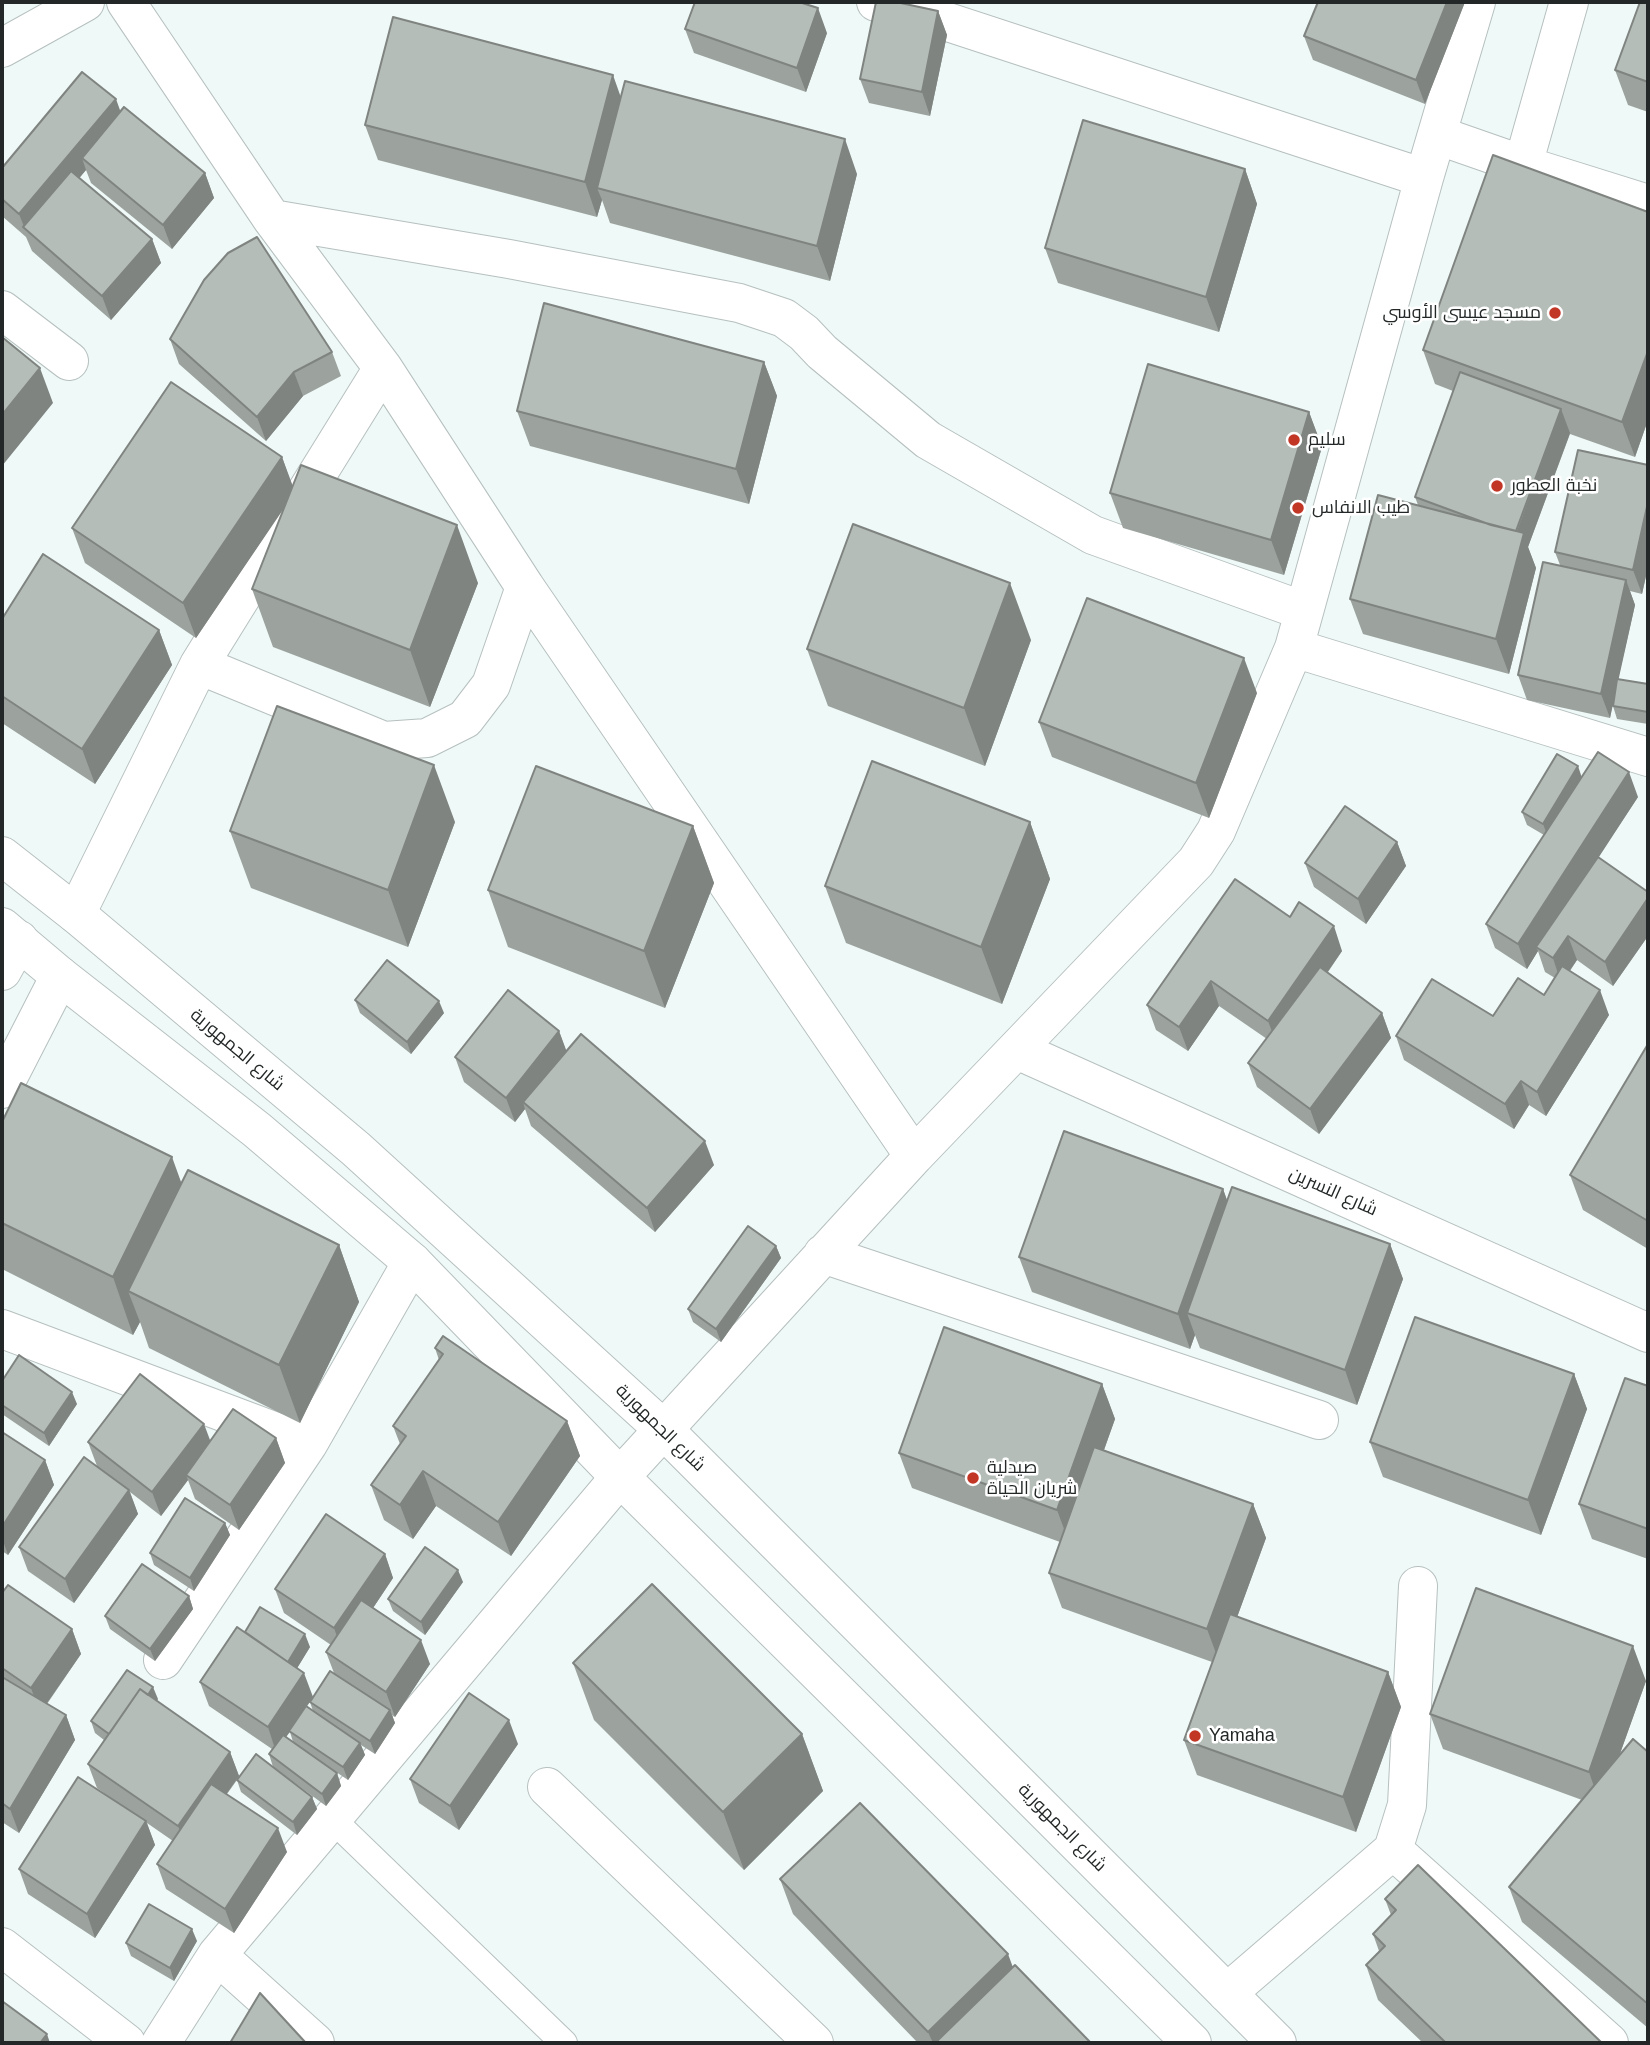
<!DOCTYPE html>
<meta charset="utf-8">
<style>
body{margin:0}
#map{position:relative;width:1650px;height:2045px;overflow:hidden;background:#eff9f8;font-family:Helvetica,sans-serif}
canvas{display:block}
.frame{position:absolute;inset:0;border:4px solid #232727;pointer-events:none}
</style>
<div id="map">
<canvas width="1650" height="2045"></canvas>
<div class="frame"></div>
</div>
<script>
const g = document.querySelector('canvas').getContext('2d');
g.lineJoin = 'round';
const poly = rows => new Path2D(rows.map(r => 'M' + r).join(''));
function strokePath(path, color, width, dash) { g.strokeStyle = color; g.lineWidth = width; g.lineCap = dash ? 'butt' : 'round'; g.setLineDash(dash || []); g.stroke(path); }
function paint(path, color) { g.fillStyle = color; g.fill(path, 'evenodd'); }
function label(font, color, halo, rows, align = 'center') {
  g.font = font + ' Helvetica,Cairo,sans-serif'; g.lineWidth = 5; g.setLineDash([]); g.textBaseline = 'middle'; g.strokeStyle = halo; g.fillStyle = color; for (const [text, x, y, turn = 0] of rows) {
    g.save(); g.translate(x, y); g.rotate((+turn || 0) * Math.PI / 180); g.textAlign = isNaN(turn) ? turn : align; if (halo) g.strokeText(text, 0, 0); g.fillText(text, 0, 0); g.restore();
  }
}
const lane = poly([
 [332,1819,564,2043]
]);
const street = poly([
 [126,2,272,219,383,368,525,587,914,1156],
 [876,2,902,7,1424,178],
 [2,48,85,2],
 [1437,135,1523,165,1648,204],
 [1523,165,1569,2],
 [272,219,509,259,739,303,784,318,804,333,822,352,928,440,1093,535,1304,611],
 [2,310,69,361],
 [1294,648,1648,757],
 [199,665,384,741,427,738,465,719,491,685,525,587],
 [76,914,199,665,383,368],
 [2,971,19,940],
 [1017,1050,1648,1333],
 [2,1089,60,976],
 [823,1254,1319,1420],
 [2,1329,308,1444],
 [163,1660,308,1444,412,1262],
 [547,1787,814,2043],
 [1393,1850,1609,2043],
 [2,1947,126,2043],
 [217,1955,315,2043],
 [1227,1993,1393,1850,1407,1805,1418,1586],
 [161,2043,217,1955,620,1477,914,1156,1196,862,1216,831,1294,648,1424,178,1476,2]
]);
const primary = poly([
 [2,856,76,914,356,1149,663,1429,1277,2043],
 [2,927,60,976,257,1130,412,1262,620,1477,1192,2043]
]);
strokePath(lane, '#b6c0bf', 28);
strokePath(street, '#b6c0bf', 40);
strokePath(primary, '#b6c0bf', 40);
strokePath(lane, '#fff', 26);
strokePath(street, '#fff', 38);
strokePath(primary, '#fff', 38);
paint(poly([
 [1318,2,1465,2,1425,104,1313,60,1304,36],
 [1648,2,1648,112,1628,105,1615,70],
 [938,11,947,35,930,116,869,103,860,79],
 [685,29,827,33,806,92,694,53],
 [621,97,857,174,830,281,610,223,602,200,597,217,378,160,365,125],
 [120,111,205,173,214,198,172,249,91,183,86,170,79,178,152,239,161,263,111,320,32,251,26,237,2,216,2,168],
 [1245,169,1257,204,1219,332,1058,283,1045,248],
 [1648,212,1648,420,1635,457,1570,434,1528,547,1536,568,1509,674,1363,634,1350,599,1418,505,1415,497,1453,391,1435,384,1423,350],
 [170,339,332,352,341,376,303,396,266,441,179,364],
 [764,362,777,396,749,504,530,446,517,411],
 [1309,412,1322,447,1284,575,1123,528,1110,493],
 [282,457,292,486,478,583,430,707,273,647,252,589,284,507,196,638,85,563,72,528],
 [1648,465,1648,567,1642,594,1630,591,1635,605,1618,679,1648,684,1648,724,1617,719,1613,706,1613,702,1610,718,1527,700,1518,675,1560,565,1555,552],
 [2,619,159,630,172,665,95,784,2,723],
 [1031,640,985,766,828,706,807,649],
 [1257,693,1209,818,1052,757,1039,722],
 [1582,777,1638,797,1598,857,1648,892,1648,936,1613,986,1577,960,1570,971,1609,1015,1546,1116,1529,1105,1514,1129,1404,1060,1396,1036,1493,1016,1544,995,1555,978,1545,972,1538,951,1527,969,1495,948,1486,924,1544,835,1527,825,1522,812],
 [455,822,408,947,251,888,230,831],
 [1030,822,1050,879,1002,1004,846,943,825,886],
 [693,826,714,883,665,1008,508,947,488,890],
 [1397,842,1406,866,1366,924,1314,887,1305,863],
 [1290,917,1342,951,1328,972,1382,1013,1391,1038,1319,1134,1257,1087,1248,1063,1267,1039,1219,1006,1188,1051,1156,1030,1147,1005],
 [355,1000,444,1013,411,1054,360,1013],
 [559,1031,566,1051,714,1165,655,1232,531,1126,525,1109,515,1122,464,1082,455,1057],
 [1648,1044,1648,1249,1583,1210,1570,1175],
 [2,1122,181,1183,339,1245,359,1302,300,1423,149,1348,140,1322,133,1335,2,1269],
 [1223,1189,1227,1200,1390,1244,1403,1279,1357,1405,1200,1348,1195,1335,1190,1349,1032,1292,1019,1257],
 [776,1246,781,1258,721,1342,693,1322,688,1309],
 [435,1348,567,1421,580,1456,511,1556,436,1506,413,1539,384,1520,371,1485,400,1444,393,1426,439,1360],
 [1574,1374,1587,1409,1541,1535,1383,1477,1370,1442],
 [2,1381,77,1404,49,1446,2,1414],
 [1102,1384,1115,1419,1104,1450,1253,1504,1266,1538,1237,1617,1388,1672,1401,1707,1356,1832,1197,1775,1184,1740,1212,1662,1062,1608,1049,1573,1060,1542,912,1488,899,1453],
 [1648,1386,1648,1559,1592,1539,1579,1504],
 [2,1432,45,1460,54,1485,8,1555,2,1551],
 [276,1438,285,1463,239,1530,195,1499,188,1480,161,1516,130,1492,138,1514,74,1603,28,1571,19,1547,97,1466,88,1442,210,1441],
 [225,1523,230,1535,194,1591,154,1565,150,1553],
 [385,1554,393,1578,373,1608,430,1664,395,1717,392,1715,395,1723,375,1754,361,1745,365,1755,348,1780,311,1755,337,1773,341,1786,326,1806,273,1767,269,1754,272,1749,209,1706,200,1682,245,1632,310,1647,297,1668,313,1697,334,1673,326,1652,331,1645,284,1613,275,1589],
 [310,1702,313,1711,307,1706],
 [290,1732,293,1742,286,1737],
 [463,1582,425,1635,393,1611,388,1599],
 [2,1589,3,1592,72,1629,81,1654,47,1704,66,1715,75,1740,19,1833,2,1822],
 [189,1596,193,1609,155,1661,110,1629,105,1616],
 [573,1663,802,1734,823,1791,744,1870,594,1720],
 [1646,1681,1619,1756,1648,1752,1648,2028,1522,1922,1509,1887,1582,1800,1443,1749,1430,1714],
 [158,1699,157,1701,230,1752,239,1776,312,1797,317,1809,297,1835,241,1792,237,1780,227,1794,287,1852,234,1933,166,1889,157,1864,173,1841,147,1823,155,1845,95,1938,28,1894,19,1869,115,1801,97,1788,88,1764,104,1740,95,1733,91,1721],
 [518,1744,459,1830,419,1803,410,1779],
 [780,1879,1013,1968,1091,2043,918,2043,793,1914],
 [1385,1899,1602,2043,1423,2043,1378,2000,1366,1965,1379,1951,1373,1934,1391,1915],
 [197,1941,174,1981,131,1956,126,1943]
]), '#9ca39e');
paint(poly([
 [1447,2,1465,2,1425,104,1416,80],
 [818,8,827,33,806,92,797,68],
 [938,11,947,35,930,116,922,92],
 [613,75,625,109,597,188,602,200,597,217,585,182],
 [116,99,125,124,82,158,86,170,32,235,25,229,19,214],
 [845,139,857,174,830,281,817,246],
 [1245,169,1257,204,1219,332,1206,297],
 [205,173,214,198,172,249,163,225],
 [152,239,161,263,111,320,102,296],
 [1648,351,1648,420,1635,457,1622,422],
 [764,362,777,396,749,504,736,469],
 [40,368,53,403,2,466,2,415],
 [294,372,303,396,266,441,257,417],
 [1561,409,1570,433,1528,547,1536,568,1509,674,1496,639,1516,534],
 [1309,412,1322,447,1284,575,1271,540],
 [282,457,295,492,196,638,183,603],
 [1648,502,1648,567,1642,594,1633,570],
 [457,525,478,583,430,707,410,650],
 [1626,580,1635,605,1610,718,1601,694],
 [1010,583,1031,640,985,766,964,708],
 [159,630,172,665,95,784,82,749],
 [1244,658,1257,693,1209,818,1196,783],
 [434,765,455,822,408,947,388,890],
 [1578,766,1582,778,1548,837,1543,824],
 [1629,772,1638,797,1539,949,1536,947,1538,951,1527,969,1518,944],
 [1030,822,1050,879,1002,1004,981,947],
 [693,826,714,883,665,1008,644,951],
 [1397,842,1406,866,1366,924,1358,899],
 [1648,898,1648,936,1613,986,1605,962],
 [1334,926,1342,951,1277,1045,1268,1021],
 [1568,936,1577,960,1561,983,1553,958],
 [1211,981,1219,1006,1188,1051,1179,1027],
 [1600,990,1609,1015,1546,1116,1537,1092],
 [439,1001,444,1013,411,1054,407,1042],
 [1382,1013,1391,1038,1319,1134,1310,1109],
 [559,1031,568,1055,523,1102,525,1109,515,1122,506,1098],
 [1521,1081,1529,1105,1514,1129,1505,1104],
 [705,1141,714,1165,655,1232,647,1208],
 [172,1157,193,1215,128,1291,140,1322,133,1335,113,1277],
 [1223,1189,1235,1223,1187,1313,1195,1335,1190,1349,1178,1314],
 [1390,1244,1403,1279,1357,1405,1345,1370],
 [339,1245,359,1302,300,1423,279,1365],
 [776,1246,781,1258,721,1342,716,1329],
 [1574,1374,1587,1409,1541,1535,1528,1500],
 [1102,1384,1115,1419,1070,1545,1057,1510],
 [72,1392,77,1404,49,1446,44,1433],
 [567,1421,580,1456,511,1556,498,1522],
 [204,1424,213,1448,186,1475,188,1480,161,1516,152,1492],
 [276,1438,285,1463,239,1530,230,1505],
 [45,1460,54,1485,8,1555,2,1538,2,1527],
 [423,1471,436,1506,413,1539,400,1505],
 [129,1490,138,1514,74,1603,65,1579],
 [1253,1504,1266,1538,1220,1664,1207,1629],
 [225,1523,230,1535,194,1591,190,1578],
 [385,1554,393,1578,343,1653,334,1628],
 [458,1570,463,1582,425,1635,421,1622],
 [189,1596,193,1609,155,1661,150,1649],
 [72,1629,81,1654,40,1713,31,1688],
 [305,1634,310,1647,293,1675,288,1662],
 [421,1640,430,1664,395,1717,386,1692],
 [1633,1646,1646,1681,1601,1807,1589,1772],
 [1388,1672,1401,1707,1356,1832,1343,1797],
 [304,1673,313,1697,276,1752,268,1727],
 [153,1687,158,1699,121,1752,117,1740],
 [390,1710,395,1723,375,1754,370,1741],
 [66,1715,75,1740,19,1833,10,1809],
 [509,1720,518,1744,459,1830,450,1806],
 [802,1734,823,1791,744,1870,723,1812],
 [360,1743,365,1755,348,1780,343,1767],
 [230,1752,239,1776,187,1850,178,1826],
 [337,1773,341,1786,326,1806,322,1794],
 [312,1797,317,1809,297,1835,293,1822],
 [146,1821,155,1845,95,1938,87,1914],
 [278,1828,287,1852,234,1933,225,1909],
 [192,1929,197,1941,174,1981,170,1968],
 [1008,1954,1021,1989,936,2043,933,2043,928,2032],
 [47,2034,50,2043,40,2043]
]), '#7f8481');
const building = poly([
 [695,2,799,2,818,8,797,68,685,29,695,2],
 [876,2,896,2,938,11,922,92,860,79,876,2],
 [1318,2,1447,2,1416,80,1304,36,1318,2],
 [1640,2,1648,2,1648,82,1615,70,1640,2],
 [393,17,613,75,585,182,365,125,393,17],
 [82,72,116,99,19,214,2,199,2,168,82,72],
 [625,81,845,139,817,246,597,188,625,81],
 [124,107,205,173,163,225,82,158,124,107],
 [1083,120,1245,169,1206,297,1045,248,1083,120],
 [1493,155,1648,212,1648,351,1622,422,1423,350,1493,155],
 [71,171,152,239,102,296,23,227,71,171],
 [257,237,332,352,294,372,257,417,170,339,204,280,228,253,257,237],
 [544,303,764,362,736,469,517,411,544,303],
 [2,337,40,368,2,415,2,337],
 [1148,364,1309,412,1271,540,1110,493,1148,364],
 [1460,372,1561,409,1516,531,1491,525,1415,497,1460,372],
 [171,382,282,457,183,603,72,528,171,382],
 [1578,450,1648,465,1648,502,1633,570,1555,552,1578,450],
 [301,465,457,525,410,650,252,589,301,465],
 [1378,495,1524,533,1496,639,1350,599,1378,495],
 [853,524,1010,583,964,708,807,649,853,524],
 [43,554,159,630,82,749,2,696,2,619,43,554],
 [1543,562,1626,580,1601,694,1518,675,1543,562],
 [1087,598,1244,658,1196,783,1039,722,1087,598],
 [1617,679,1648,684,1648,712,1613,706,1617,679],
 [277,706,434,765,388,890,230,831,277,706],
 [1598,752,1629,772,1518,944,1486,924,1598,752],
 [1557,754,1578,766,1543,824,1522,812,1557,754],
 [872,761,1030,822,981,947,825,886,872,761],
 [536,766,693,826,644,951,488,890,536,766],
 [1345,806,1397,842,1358,899,1305,863,1345,806],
 [1598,857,1648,892,1648,898,1605,962,1568,936,1553,958,1536,947,1598,857],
 [1235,879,1290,917,1299,902,1334,926,1268,1021,1211,981,1179,1027,1147,1005,1235,879],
 [387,960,439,1001,407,1042,355,1000,387,960],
 [1562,966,1600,990,1537,1092,1521,1081,1505,1104,1396,1036,1432,979,1493,1016,1518,978,1544,995,1562,966],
 [1320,967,1382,1013,1310,1109,1248,1063,1320,967],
 [508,990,559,1031,506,1098,455,1057,508,990],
 [581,1034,705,1141,647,1208,523,1102,581,1034],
 [1648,1044,1648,1221,1570,1175,1648,1044],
 [21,1083,172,1157,113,1277,2,1223,2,1122,21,1083],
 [1064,1131,1223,1189,1178,1314,1019,1257,1064,1131],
 [188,1170,339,1245,279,1365,128,1291,188,1170],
 [1232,1187,1390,1244,1345,1370,1187,1313,1232,1187],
 [748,1226,776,1246,716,1329,688,1309,748,1226],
 [1415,1317,1574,1374,1528,1500,1370,1442,1415,1317],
 [944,1327,1102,1384,1057,1510,899,1453,944,1327],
 [443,1336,567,1421,498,1522,423,1471,400,1505,371,1485,406,1436,393,1426,443,1354,435,1348,443,1336],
 [19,1355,72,1392,44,1433,2,1405,2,1381,19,1355],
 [140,1374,204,1424,152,1492,88,1442,140,1374],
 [1625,1378,1648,1386,1648,1529,1579,1504,1625,1378],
 [233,1409,276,1438,230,1505,186,1475,233,1409],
 [2,1432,45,1460,2,1527,2,1432],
 [1094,1447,1253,1504,1207,1629,1049,1573,1094,1447],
 [84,1457,129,1490,65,1579,19,1547,84,1457],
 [185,1498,225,1523,190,1578,150,1553,185,1498],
 [326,1514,385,1554,334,1628,275,1589,326,1514],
 [425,1547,458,1570,421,1622,388,1599,425,1547],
 [142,1564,189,1596,150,1649,105,1616,142,1564],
 [652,1584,802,1734,723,1812,573,1663,652,1584],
 [8,1585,72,1629,31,1688,2,1668,2,1593,8,1585],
 [1476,1588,1633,1646,1589,1772,1430,1714,1476,1588],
 [361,1600,421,1640,386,1692,326,1652,361,1600],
 [260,1607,305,1634,288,1662,245,1632,260,1607],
 [1230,1614,1388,1672,1343,1797,1184,1740,1230,1614],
 [237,1627,304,1673,268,1727,200,1682,237,1627],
 [127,1670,153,1687,148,1695,140,1689,109,1734,91,1721,127,1670],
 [330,1671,390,1710,370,1741,310,1702,330,1671],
 [2,1677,66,1715,10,1809,2,1803,2,1677],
 [140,1689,230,1752,178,1826,88,1764,140,1689],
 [469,1693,509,1720,450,1806,410,1779,469,1693],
 [306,1706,360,1743,343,1767,289,1731,306,1706],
 [283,1735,337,1773,322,1794,269,1754,283,1735],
 [1633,1739,1648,1752,1648,2004,1509,1887,1633,1739],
 [256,1754,312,1797,293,1822,237,1780,256,1754],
 [78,1777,146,1821,87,1914,19,1869,78,1777],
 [211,1784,278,1828,225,1909,157,1864,211,1784],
 [860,1803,1008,1954,928,2032,780,1879,860,1803],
 [1418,1865,1602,2043,1446,2043,1366,1965,1385,1946,1373,1934,1396,1910,1385,1899,1418,1865],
 [149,1904,192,1929,170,1968,126,1943,149,1904],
 [1015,1965,1091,2043,936,2043,936,2042,1015,1965],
 [260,1993,306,2043,230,2043,260,1993],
 [2,2001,47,2034,40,2043,2,2043,2,2001]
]);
paint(building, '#b5bdb8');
strokePath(building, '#7f8481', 2);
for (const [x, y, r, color] of [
 [1555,313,7,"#c23626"],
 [1294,440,7,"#c23626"],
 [1497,486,7,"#c23626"],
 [1298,508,7,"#c23626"],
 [973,1478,7,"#c23626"],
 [1195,1736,7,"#c23626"]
]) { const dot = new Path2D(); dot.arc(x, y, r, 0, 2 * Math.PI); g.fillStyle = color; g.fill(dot); strokePath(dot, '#fff', 2.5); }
label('18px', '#232727', '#fff', [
 ["مسجد عيسى الأوسي",1541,313,"right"],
 ["سليم",1308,440],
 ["نخبة العطور",1511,486],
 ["طيب الانفاس",1312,508],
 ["صيدلية",987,1468],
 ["شريان الحياة",987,1489],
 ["Yamaha",1209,1736]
], 'left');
label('18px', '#232727', '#fff', [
 ["شارع الجمهورية",237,1050,40],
 ["شارع النسرين",1333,1192,24],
 ["شارع الجمهورية",660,1428,44],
 ["شارع الجمهورية",1062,1828,45]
]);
</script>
